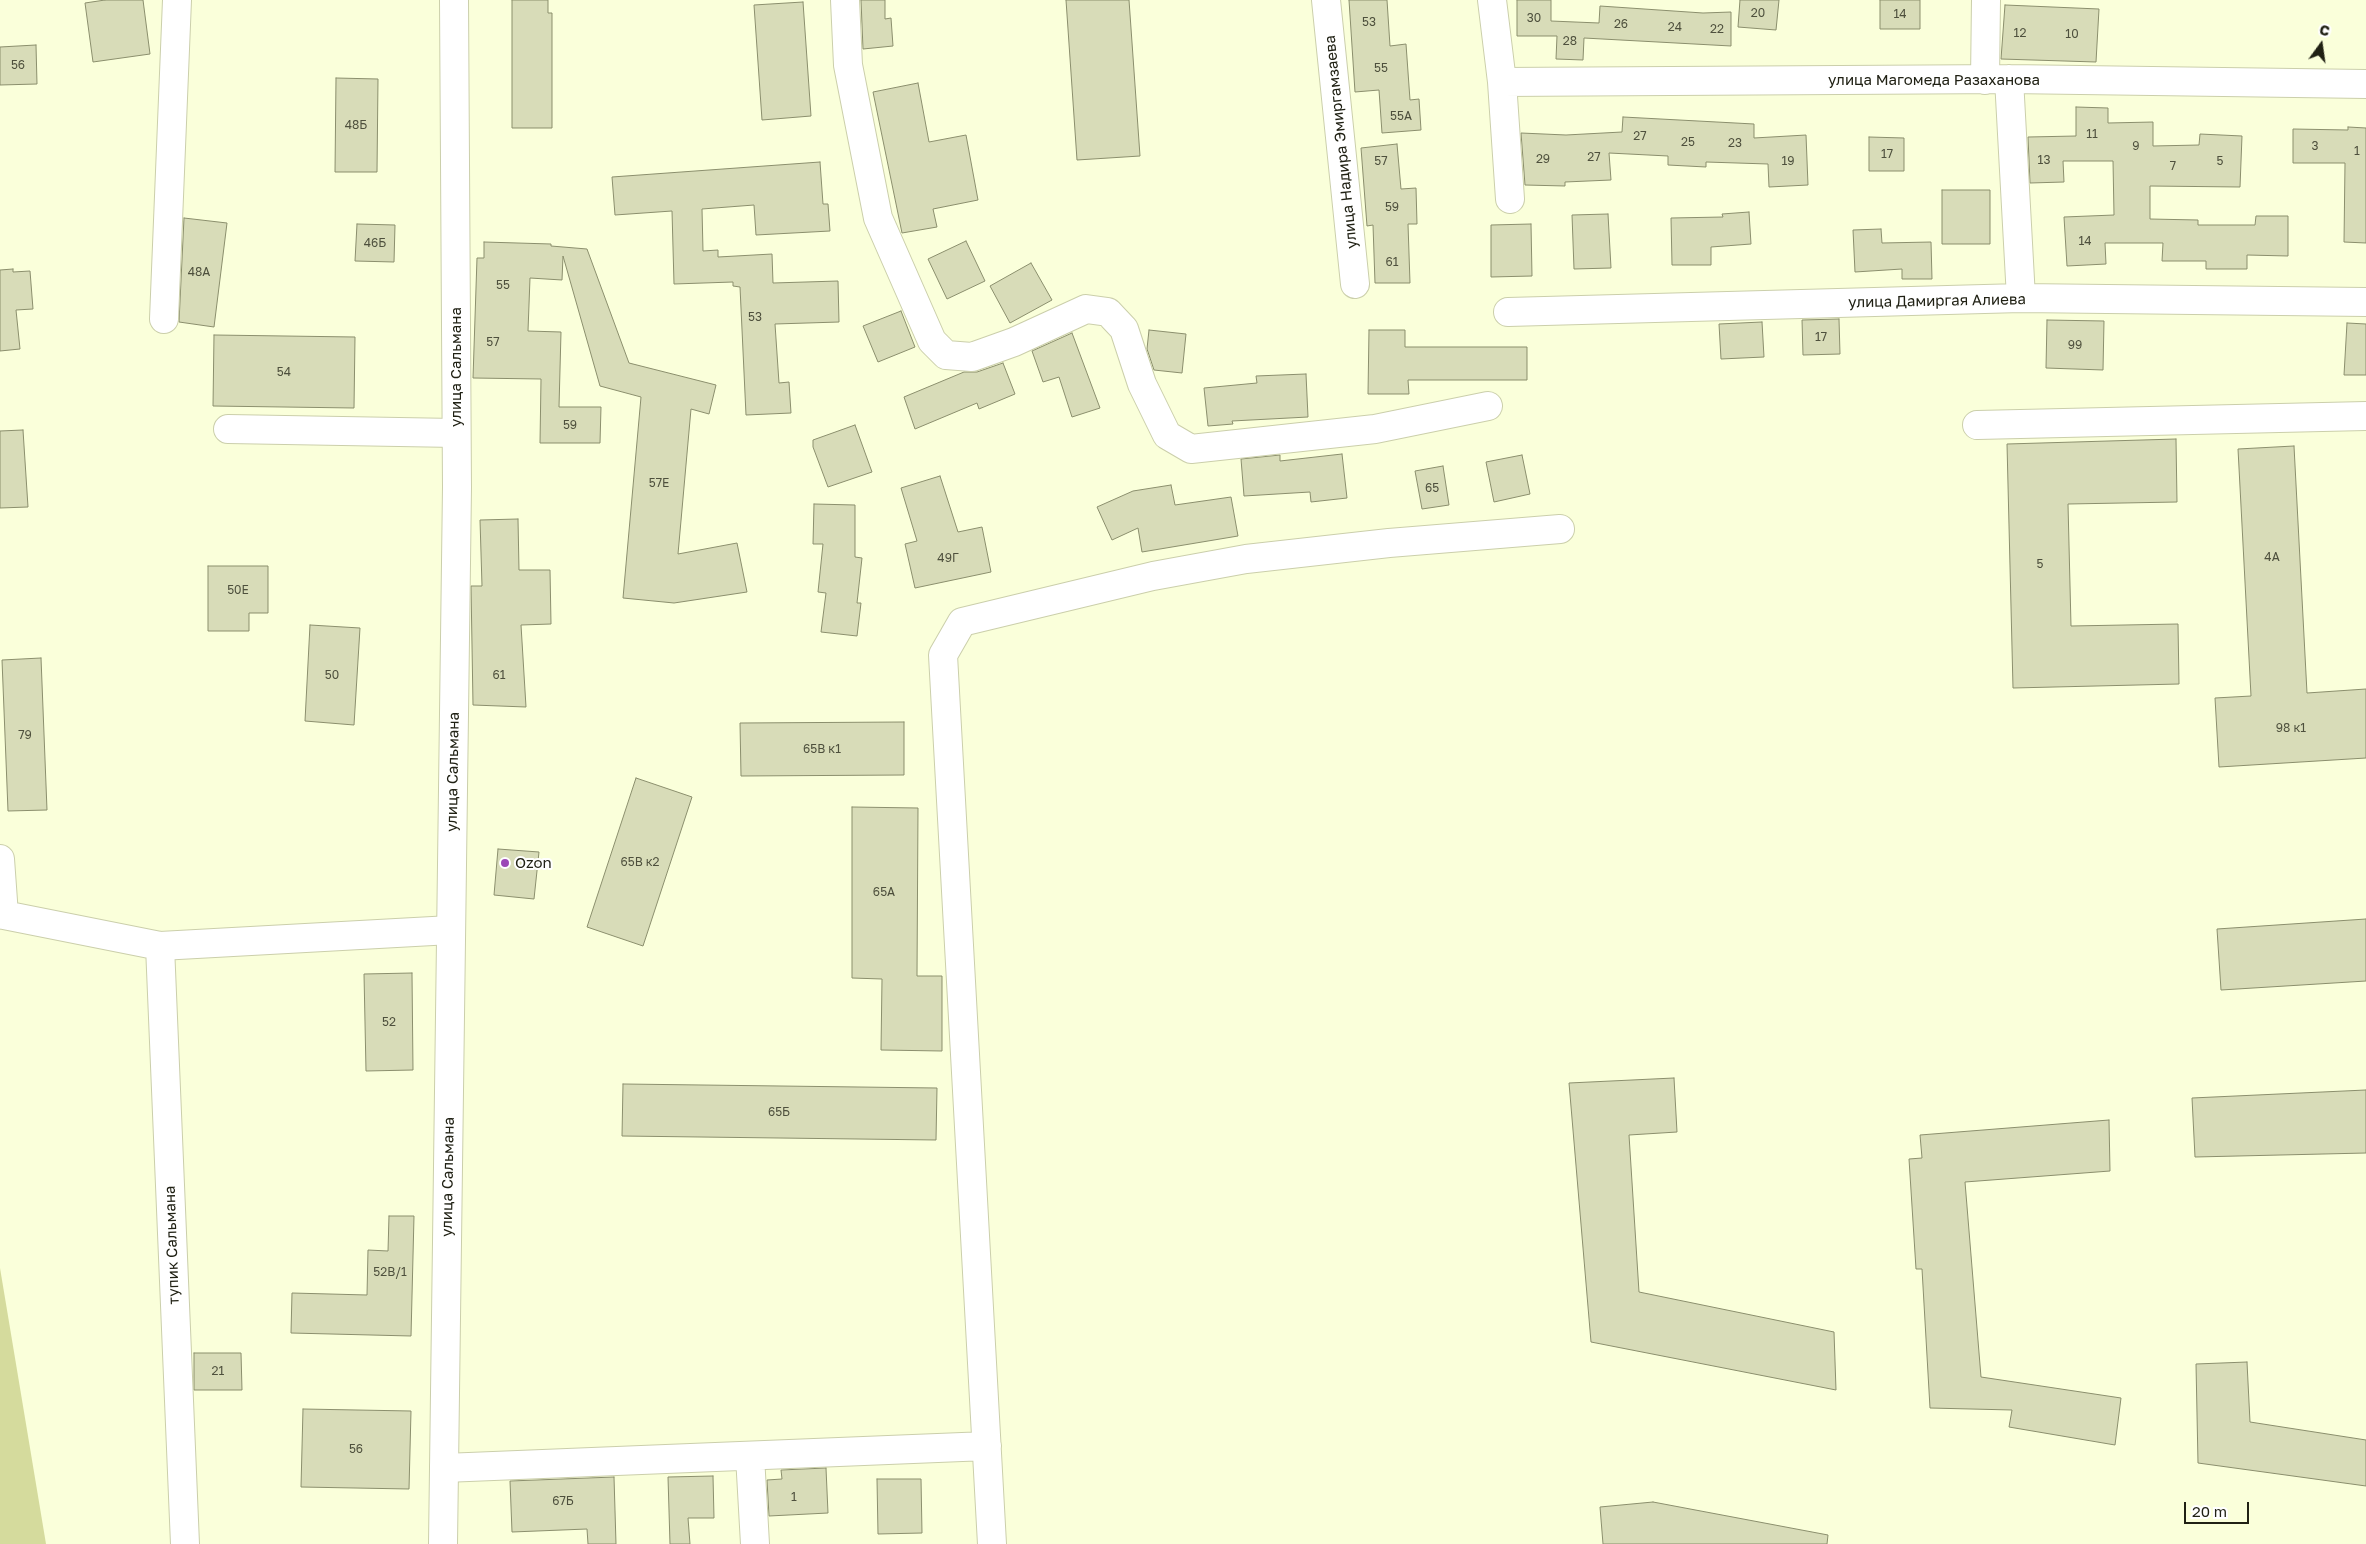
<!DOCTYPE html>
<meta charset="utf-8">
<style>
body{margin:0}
#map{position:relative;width:2366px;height:1544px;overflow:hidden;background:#faffda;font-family:"Golos Text",sans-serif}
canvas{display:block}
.north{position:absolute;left:2296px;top:20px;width:50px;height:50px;-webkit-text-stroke:4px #fff;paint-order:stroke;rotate:14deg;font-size:14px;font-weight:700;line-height:20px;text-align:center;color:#202114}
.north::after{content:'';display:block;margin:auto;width:18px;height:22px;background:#202114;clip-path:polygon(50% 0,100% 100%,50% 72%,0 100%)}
.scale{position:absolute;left:2184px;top:1502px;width:65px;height:22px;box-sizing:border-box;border:2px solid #202114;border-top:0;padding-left:6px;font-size:15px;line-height:18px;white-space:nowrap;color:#202114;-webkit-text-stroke:4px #fff;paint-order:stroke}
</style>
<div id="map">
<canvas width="2366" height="1544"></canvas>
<div class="north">С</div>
<div class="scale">20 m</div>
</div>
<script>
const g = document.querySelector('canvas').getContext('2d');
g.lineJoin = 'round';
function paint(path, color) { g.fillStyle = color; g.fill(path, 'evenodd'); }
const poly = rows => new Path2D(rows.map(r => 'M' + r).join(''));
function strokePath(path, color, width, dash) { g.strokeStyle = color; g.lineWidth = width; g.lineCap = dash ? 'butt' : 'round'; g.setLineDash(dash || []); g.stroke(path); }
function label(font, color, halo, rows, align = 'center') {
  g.font = font + ' "Golos Text",sans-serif'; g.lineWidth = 4; g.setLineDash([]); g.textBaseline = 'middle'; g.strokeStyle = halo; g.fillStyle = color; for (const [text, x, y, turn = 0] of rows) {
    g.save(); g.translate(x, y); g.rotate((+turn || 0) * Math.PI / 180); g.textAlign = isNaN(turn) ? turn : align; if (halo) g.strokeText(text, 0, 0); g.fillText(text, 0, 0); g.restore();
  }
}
paint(poly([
 [0,1268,46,1544,0,1544]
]), '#d5db9d');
const building = poly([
 [105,0,143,0,150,54,93,62,85,3,105,0],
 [512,0,548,0,548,13,552,13,552,128,512,128,512,0],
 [861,0,885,0,885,19,891,18,893,46,863,49,861,0],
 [1066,0,1129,0,1140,156,1077,160,1066,0],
 [1349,0,1387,0,1390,46,1406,44,1410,100,1419,99,1421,130,1382,133,1379,90,1355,92,1349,0],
 [1517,0,1551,0,1551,21,1599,23,1600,6,1703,13,1731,12,1731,46,1584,38,1583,60,1556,59,1557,36,1517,36,1517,0],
 [1740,0,1779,0,1776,30,1738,27,1740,0],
 [1880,0,1920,0,1920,29,1880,29,1880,0],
 [803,2,811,116,762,120,754,5,803,2],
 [2005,5,2099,9,2096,62,2001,59,2005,5],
 [36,45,37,84,0,85,0,47,36,45],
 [336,78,378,79,377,172,335,172,336,78],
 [918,83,929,142,966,135,978,200,933,209,937,227,902,233,873,92,918,83],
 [2076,107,2108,108,2108,123,2153,122,2153,146,2199,145,2200,134,2242,136,2240,187,2150,186,2150,219,2198,220,2198,225,2255,225,2256,216,2288,216,2288,256,2247,255,2247,269,2206,269,2206,261,2162,261,2163,243,2105,243,2106,264,2067,266,2064,217,2114,215,2113,161,2063,161,2064,182,2030,183,2028,137,2076,136,2076,107],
 [1623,117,1754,124,1754,138,1806,135,1808,185,1769,187,1768,164,1706,162,1706,167,1668,165,1668,156,1609,153,1611,180,1565,182,1565,186,1525,185,1521,133,1566,135,1622,132,1623,117],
 [2348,127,2366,128,2366,243,2344,242,2345,163,2293,163,2293,129,2348,130,2348,127],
 [1869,137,1904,138,1904,171,1869,171,1869,137],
 [1397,144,1401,189,1416,188,1417,224,1408,224,1410,283,1375,283,1373,225,1367,226,1361,148,1397,144],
 [820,162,823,204,828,204,830,231,756,235,754,205,702,209,703,251,718,250,718,257,772,254,773,283,838,281,839,322,775,324,779,383,789,382,791,413,746,415,740,287,733,286,733,282,674,284,672,211,615,215,612,177,820,162],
 [1942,190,1990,190,1990,244,1942,244,1942,190],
 [1749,212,1751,244,1711,247,1711,265,1672,265,1671,218,1723,217,1722,214,1749,212],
 [1608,214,1611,268,1574,269,1572,215,1608,214],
 [184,218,227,223,214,327,179,322,184,218],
 [357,224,395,225,394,262,355,261,357,224],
 [1531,224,1532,276,1491,277,1491,225,1531,224],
 [1881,229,1882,243,1931,242,1932,279,1902,279,1902,269,1855,272,1853,230,1881,229],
 [966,241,985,281,947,299,928,259,966,241],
 [484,242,551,244,551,246,587,249,629,363,716,385,709,414,691,409,678,554,737,543,747,592,674,603,623,598,641,397,600,386,563,256,562,280,530,278,528,331,561,332,559,407,601,407,600,443,540,443,541,379,473,378,477,258,484,258,484,242],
 [1031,263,1052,300,1010,323,990,286,1031,263],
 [13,269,13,272,30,271,33,309,16,310,20,349,0,351,0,270,13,269],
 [901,311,915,347,878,362,863,326,901,311],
 [1839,319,1840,354,1803,355,1802,320,1839,319],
 [2047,320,2104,321,2103,370,2046,368,2047,320],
 [1762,322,1764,357,1721,359,1719,324,1762,322],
 [2347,323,2366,324,2366,375,2344,375,2347,323],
 [1149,330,1186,334,1182,373,1154,370,1147,349,1149,330],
 [1369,330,1405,330,1405,347,1527,347,1527,380,1408,380,1409,394,1368,394,1369,330],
 [1072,333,1100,408,1072,417,1059,377,1043,382,1032,351,1072,333],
 [214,335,355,337,354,408,213,406,214,335],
 [1003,363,1015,394,979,409,977,403,915,429,904,397,964,372,977,372,1003,363],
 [1306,374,1308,417,1232,421,1233,424,1208,426,1204,388,1257,383,1256,376,1306,374],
 [855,425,872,472,828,487,813,447,813,440,855,425],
 [23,430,28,507,0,508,0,431,23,430],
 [2176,439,2177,502,2068,504,2071,626,2178,624,2179,684,2013,688,2007,444,2176,439],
 [2294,446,2307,693,2366,689,2366,758,2219,767,2215,698,2251,696,2238,449,2294,446],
 [1342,454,1347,498,1311,502,1310,492,1244,496,1241,459,1280,455,1280,461,1342,454],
 [1522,455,1530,494,1494,502,1486,462,1522,455],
 [1443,466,1449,505,1422,509,1415,471,1443,466],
 [940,476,958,532,982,527,991,572,915,588,905,544,917,541,901,488,940,476],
 [1171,485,1175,505,1231,497,1238,536,1142,552,1138,528,1112,540,1097,507,1133,491,1171,485],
 [814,504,855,505,855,557,862,558,857,603,861,603,857,636,821,632,826,593,818,592,823,544,813,544,814,504],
 [518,519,519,570,550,570,551,624,521,625,526,707,473,705,471,586,482,586,480,520,518,519],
 [208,566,268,566,268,613,249,613,249,631,208,631,208,566],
 [310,625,360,628,354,725,305,721,310,625],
 [41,658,47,810,8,811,2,660,41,658],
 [904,722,904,775,741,776,740,723,904,722],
 [636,778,692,797,643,946,587,927,636,778],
 [852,807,918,808,917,976,942,976,942,1051,881,1050,882,979,852,978,852,807],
 [498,849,539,852,534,899,494,895,498,849],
 [2366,919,2366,981,2221,990,2217,929,2366,919],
 [412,973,413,1070,366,1071,364,974,412,973],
 [1674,1078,1677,1132,1629,1135,1639,1292,1834,1332,1836,1390,1591,1342,1569,1083,1674,1078],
 [623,1084,937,1088,936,1140,622,1136,623,1084],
 [2366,1090,2366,1153,2195,1157,2192,1098,2366,1090],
 [2109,1120,2110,1171,1965,1182,1981,1377,2121,1398,2115,1445,2009,1427,2012,1410,1930,1408,1922,1269,1916,1269,1909,1159,1922,1158,1920,1135,2109,1120],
 [389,1216,414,1216,411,1336,291,1333,292,1293,367,1295,368,1250,388,1251,389,1216],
 [194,1353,241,1353,242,1390,194,1390,194,1353],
 [2247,1362,2250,1422,2366,1440,2366,1486,2198,1463,2196,1364,2247,1362],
 [303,1409,411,1411,409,1489,301,1487,303,1409],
 [826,1468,828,1513,769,1516,767,1480,782,1479,781,1470,826,1468],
 [713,1476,714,1518,688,1518,690,1544,670,1544,668,1477,713,1476],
 [614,1477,616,1544,588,1544,587,1529,512,1532,510,1481,614,1477],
 [877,1479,921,1479,922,1533,878,1534,877,1479],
 [1653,1502,1828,1535,1827,1544,1603,1544,1600,1507,1653,1502]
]);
paint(building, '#d8dcb8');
strokePath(building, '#8b8f6d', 1);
const minor = poly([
 [845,0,848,65,878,218,932,341,946,355,972,357,1014,342,1086,309,1108,312,1124,329,1142,384,1167,435,1191,449,1375,429,1488,406],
 [1326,0,1355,284],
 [1492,0,1502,82,1510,199],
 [2009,79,2021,298],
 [1985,80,1986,0],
 [1502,82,2009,79,2366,84],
 [1508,312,2021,298,2366,302],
 [164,319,177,0],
 [1977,425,2366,416],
 [228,429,456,433],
 [0,859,4,915,160,946,451,930],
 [160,946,185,1544],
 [750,1456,755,1544],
 [444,1468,987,1446],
 [992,1544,943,655,962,622,1153,576,1246,559,1389,543,1560,529]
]);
const major = poly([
 [443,1544,457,487,454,0]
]);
strokePath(minor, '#cbcfab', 30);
strokePath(major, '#cbcfab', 30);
strokePath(minor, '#fff', 28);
strokePath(major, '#fff', 28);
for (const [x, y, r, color] of [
 [505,863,5,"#9b47b6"]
]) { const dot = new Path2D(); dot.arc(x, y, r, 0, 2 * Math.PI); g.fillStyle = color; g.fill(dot); strokePath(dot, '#fff', 2); }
label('12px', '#4e503d', null, [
 ["20",1758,13],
 ["14",1900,14],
 ["30",1534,18],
 ["53",1369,22],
 ["26",1621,24],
 ["24",1675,27],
 ["22",1717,29],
 ["12",2020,33],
 ["10",2072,34],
 ["28",1570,41],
 ["56",18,65],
 ["55",1381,68],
 ["55А",1401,116],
 ["48Б",356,125],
 ["11",2092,134],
 ["27",1640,136],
 ["25",1688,142],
 ["23",1735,143],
 ["9",2136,146],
 ["3",2315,146],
 ["1",2357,151],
 ["17",1887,154],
 ["27",1594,157],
 ["29",1543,159],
 ["13",2044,160],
 ["57",1381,161],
 ["19",1788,161],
 ["5",2220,161],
 ["7",2173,166],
 ["59",1392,207],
 ["14",2085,241],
 ["46Б",375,243],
 ["61",1392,262],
 ["48А",199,272],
 ["55",503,285],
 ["53",755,317],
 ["17",1821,337],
 ["57",493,342],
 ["99",2075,345],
 ["54",284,372],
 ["59",570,425],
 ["57Е",659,483],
 ["65",1432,488],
 ["4А",2272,557],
 ["49Г",948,558],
 ["5",2040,564],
 ["50Е",238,590],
 ["50",332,675],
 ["61",499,675],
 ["98 к1",2291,728],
 ["79",25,735],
 ["65В к1",822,749],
 ["65В к2",640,862],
 ["65А",884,892],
 ["52",389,1022],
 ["65Б",779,1112],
 ["52В/1",390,1272],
 ["21",218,1371],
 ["56",356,1449],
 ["1",794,1497],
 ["67Б",563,1501]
]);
label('15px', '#202114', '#fff', [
 ["улица Магомеда Разаханова",1934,80],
 ["улица Надира Эмиргамзаева",1341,142,-96],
 ["улица Дамиргая Алиева",1937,301,-1],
 ["улица Сальмана",456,367,-90],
 ["улица Сальмана",453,772,-89],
 ["улица Сальмана",448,1177,-89],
 ["тупик Сальмана",172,1245,-92]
]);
label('15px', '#202114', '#fff', [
 ["Ozon",515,863]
], 'left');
</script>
